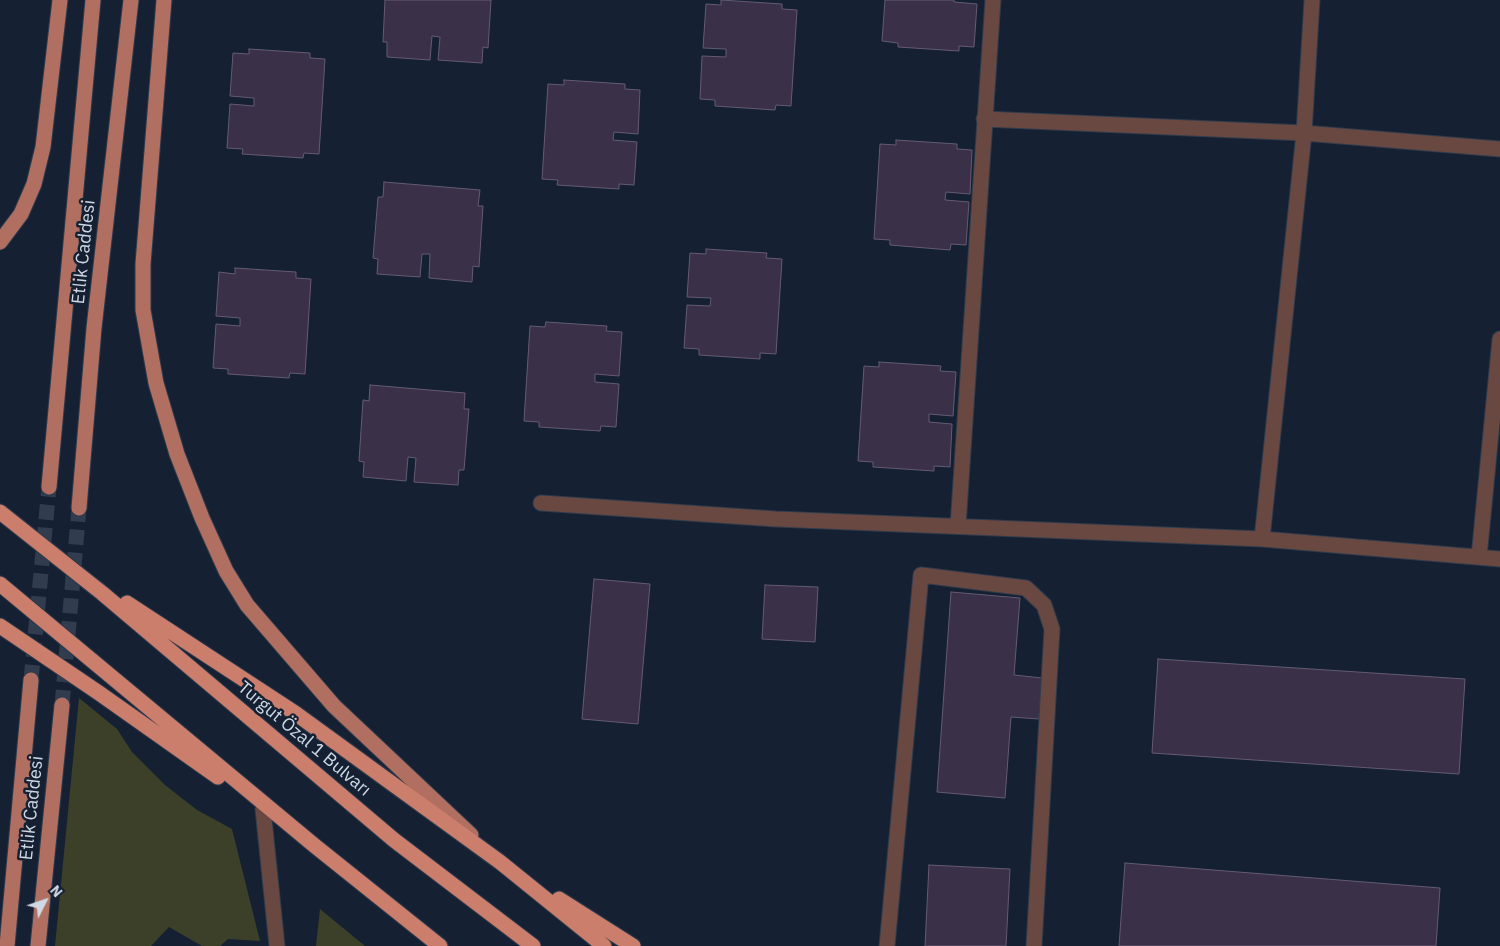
<!DOCTYPE html>
<meta charset="utf-8">
<style>
body{margin:0}
#map{position:relative;width:1500px;height:946px;overflow:hidden;background:#152133;font-family:"IBM Plex Sans",sans-serif}
canvas{display:block}
.north{position:absolute;left:20px;top:876px;width:50px;height:50px;-webkit-text-stroke:4px #152133;paint-order:stroke;rotate:49deg;font-size:14px;font-weight:700;line-height:20px;text-align:center;color:#cfd8e4}
.north::after{content:'';display:block;margin:auto;width:18px;height:22px;background:#cfd8e4;clip-path:polygon(50% 0,100% 100%,50% 72%,0 100%)}
</style>
<div id="map">
<canvas width="1500" height="946"></canvas>
<div class="north">N</div>
</div>
<script>
const g = document.querySelector('canvas').getContext('2d');
g.lineJoin = 'round';
function paint(path, color) { g.fillStyle = color; g.fill(path, 'evenodd'); }
const poly = rows => new Path2D(rows.map(r => 'M' + r).join(''));
function strokePath(path, color, width, dash) { g.strokeStyle = color; g.lineWidth = width; g.lineCap = dash ? 'butt' : 'round'; g.setLineDash(dash || []); g.stroke(path); }
function label(font, color, halo, rows, align = 'center') {
  g.font = font + ' "IBM Plex Sans",sans-serif'; g.lineWidth = 5; g.setLineDash([]); g.textBaseline = 'middle'; g.strokeStyle = halo; g.fillStyle = color; for (const [text, x, y, turn = 0] of rows) {
    g.save(); g.translate(x, y); g.rotate((+turn || 0) * Math.PI / 180); g.textAlign = isNaN(turn) ? turn : align; if (halo) g.strokeText(text, 0, 0); g.fillText(text, 0, 0); g.restore();
  }
}
paint(poly([
 [79,698,117,729,132,752,165,785,197,810,232,829,260,941,228,939,220,946,202,946,169,927,151,946,55,946],
 [320,909,365,946,316,946]
]), '#3d4029');
const building = poly([
 [385,0,491,0,488,48,483,47,482,63,438,60,440,37,432,36,430,60,387,57,387,42,383,42,385,0],
 [721,0,782,4,782,9,797,10,791,106,776,105,775,110,715,106,715,100,700,99,702,56,726,57,726,49,703,48,706,4,721,5,721,0],
 [885,0,954,0,954,2,977,4,974,47,959,46,959,51,898,47,898,43,882,41,885,0],
 [249,49,310,53,310,58,325,59,319,154,304,153,303,158,242,154,243,149,227,148,230,104,254,106,254,98,230,96,233,53,249,54,249,49],
 [564,80,625,84,625,89,640,90,638,134,614,132,613,140,637,142,634,185,619,184,619,189,557,185,558,180,542,179,548,84,564,85,564,80],
 [896,140,957,144,957,149,972,150,970,194,946,192,945,200,969,202,966,245,951,244,950,250,890,245,890,240,874,239,880,144,896,145,896,140],
 [384,182,480,190,478,206,483,206,479,267,473,266,472,282,429,278,430,254,422,254,420,277,377,274,378,259,373,258,378,197,383,197,384,182],
 [706,249,767,253,766,258,782,259,776,354,760,353,760,359,699,355,699,349,684,348,687,305,710,306,711,298,687,297,690,253,706,254,706,249],
 [235,268,296,272,296,278,311,279,305,374,290,373,289,378,228,374,228,369,213,368,216,324,240,326,240,318,216,316,219,272,235,274,235,268],
 [546,322,607,326,606,331,622,332,619,376,595,374,595,382,619,384,616,427,601,426,600,431,539,427,539,422,524,421,530,326,545,327,546,322],
 [879,362,941,366,940,371,956,372,953,416,929,414,929,422,952,424,950,467,934,466,934,471,873,467,873,462,858,461,864,366,879,367,879,362],
 [370,385,465,393,464,409,469,409,464,470,459,470,458,485,414,482,416,458,408,457,406,481,363,477,364,462,359,461,363,400,369,401,370,385],
 [594,579,650,584,638,724,582,719,594,579],
 [765,585,818,587,815,642,762,639,765,585],
 [951,592,1020,598,1014,675,1042,678,1039,719,1011,717,1005,798,937,792,951,592],
 [1158,659,1465,679,1459,774,1152,753,1158,659],
 [1125,863,1440,888,1436,946,1119,946,1125,863],
 [929,865,1010,869,1006,946,925,946,929,865]
]);
paint(building, '#3a3148');
strokePath(building, '#645b73', 1);
strokePath(poly([
 [31,680,49,487],
 [62,705,79,508]
]), '#313c4e', 15, [15, 8]);
const minor = poly([
 [984,119,1304,133,1500,149],
 [541,503,776,519,1262,539,1500,559],
 [958,526,993,0],
 [1262,539,1304,133,1312,0],
 [1479,557,1500,339],
 [263,809,277,946],
 [887,946,921,575,1026,588,1044,605,1052,629,1034,946]
]);
const major = poly([
 [164,0,143,264,143,310,156,383,177,454,202,518,226,571,247,605,334,706,471,835],
 [0,242,21,214,34,184,43,147,60,0],
 [49,487,93,0],
 [79,508,94,328,131,0],
 [7,946,31,680],
 [38,946,62,705]
]);
const highway = poly([
 [0,512,102,593,394,840,533,946],
 [0,584,315,846,440,946],
 [127,603,295,713,500,862,604,946],
 [0,626,99,693,218,777],
 [559,899,633,946]
]);
strokePath(minor, '#2f3b4c', 17);
strokePath(major, '#2f3b4c', 17);
strokePath(highway, '#2f3b4c', 17);
strokePath(minor, '#684841', 15);
strokePath(major, '#b06f60', 15);
strokePath(highway, '#cc7e6c', 15);
label('18px', '#cfd8e4', '#152133', [
 ["Etlik Caddesi",84,252,-84],
 ["Turgut Özal 1 Bulvarı",304,739,40],
 ["Etlik Caddesi",32,808,-84]
]);
</script>
